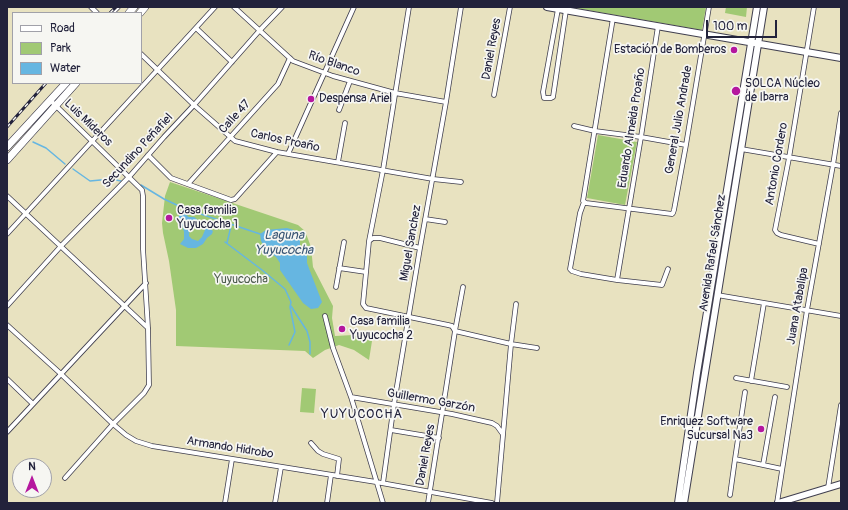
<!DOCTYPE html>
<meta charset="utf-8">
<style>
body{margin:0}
#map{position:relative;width:848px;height:510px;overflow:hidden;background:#e8e2c0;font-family:Pangolin,sans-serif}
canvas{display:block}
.frame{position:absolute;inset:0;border:8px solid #22223b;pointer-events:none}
.legend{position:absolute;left:12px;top:12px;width:130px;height:72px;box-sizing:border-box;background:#f6f6f2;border:1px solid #a1a1a9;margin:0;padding:5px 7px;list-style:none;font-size:12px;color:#22223b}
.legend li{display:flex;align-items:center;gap:8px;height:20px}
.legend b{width:20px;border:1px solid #a1a1a9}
.north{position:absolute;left:12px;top:458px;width:40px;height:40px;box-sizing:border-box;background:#f6f6f2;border:1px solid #a1a1a9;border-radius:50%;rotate:0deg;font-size:11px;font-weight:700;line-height:16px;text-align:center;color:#22223b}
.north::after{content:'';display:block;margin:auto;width:14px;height:18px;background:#b5179e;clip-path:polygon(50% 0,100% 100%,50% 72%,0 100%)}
.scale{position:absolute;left:706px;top:20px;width:71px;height:18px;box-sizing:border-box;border:2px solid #22223b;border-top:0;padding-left:5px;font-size:12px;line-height:14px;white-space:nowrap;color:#22223b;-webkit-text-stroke:3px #f6f6f2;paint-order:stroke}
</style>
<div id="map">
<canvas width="848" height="510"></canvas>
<div class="frame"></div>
<ul class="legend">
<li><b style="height:5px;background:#fff"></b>Road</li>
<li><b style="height:11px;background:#a1c974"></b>Park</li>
<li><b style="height:11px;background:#66b6e1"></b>Water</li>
</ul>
<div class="north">N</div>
<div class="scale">100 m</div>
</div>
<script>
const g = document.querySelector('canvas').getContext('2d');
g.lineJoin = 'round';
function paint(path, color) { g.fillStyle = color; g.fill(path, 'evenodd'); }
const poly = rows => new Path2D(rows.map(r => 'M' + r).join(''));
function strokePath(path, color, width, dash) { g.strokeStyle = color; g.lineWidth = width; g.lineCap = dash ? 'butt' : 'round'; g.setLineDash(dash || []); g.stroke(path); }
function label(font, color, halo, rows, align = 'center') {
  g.font = font + ' Pangolin,sans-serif'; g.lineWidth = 3.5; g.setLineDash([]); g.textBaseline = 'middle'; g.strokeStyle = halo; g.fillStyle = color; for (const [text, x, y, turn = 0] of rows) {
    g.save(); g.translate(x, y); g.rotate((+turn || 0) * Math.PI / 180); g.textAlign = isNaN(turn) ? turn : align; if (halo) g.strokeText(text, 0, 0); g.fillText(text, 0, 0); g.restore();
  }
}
paint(poly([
 [570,7,706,7,702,30],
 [726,7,747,7,746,17,725,13],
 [598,135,637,142,625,205,587,198],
 [170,182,298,225,305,231,311,247,313,267,333,306,332,318,335,336,353,335,372,341,369,360,354,350,339,345,325,350,313,358,305,351,176,346,176,310,169,261,163,233,162,223,165,196],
 [302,388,316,389,314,413,300,412]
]), '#a1c974');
paint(poly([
 [182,212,189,217,194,217,213,231,212,234,207,238,203,244,196,248,188,248,180,244,184,239,184,232,181,222,177,219],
 [190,224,199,226,205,230,202,237,198,241,192,239,189,236],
 [287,228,294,230,300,237,300,248,307,254,307,263,310,271,322,302,318,308,311,309,303,303,280,270,280,263,276,257,266,250,261,241,260,234,266,230]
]), '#66b6e1');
strokePath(poly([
 [33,142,46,148,65,164],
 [73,169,90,181,111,179,121,181],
 [141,185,164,199,183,208,260,234],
 [225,242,262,270,285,289,291,302,290,307,295,332,289,345],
 [227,243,231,226],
 [291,306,307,331,310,342,310,354]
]), '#66b6e1', 1.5);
const street = poly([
 [91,7,97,13],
 [234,7,293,61,333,76,395,93,446,102],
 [814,7,789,158,775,230,777,233,781,235,819,244],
 [558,9,543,92,544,98,551,98,553,97,566,10],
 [112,13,118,7],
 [613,18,583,201,586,203,672,214,673,213,674,210,686,145,709,7],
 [196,28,232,62],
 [141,54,194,105,235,141,277,152,433,179,461,182],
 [494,95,510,7],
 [50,100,142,190,143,196,143,249,148,328,149,385,144,393,113,424,65,478],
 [339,110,350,81],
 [574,126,595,131,641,137,686,145],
 [741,149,841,166],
 [288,154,354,7],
 [148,155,171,178,231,200,235,199,277,152],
 [338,162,345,123],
 [188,184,278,84,290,58],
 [7,196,148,328],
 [584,202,580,213,570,269,572,271,581,274,617,280,641,137,658,26],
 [425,219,445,222],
 [7,234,215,7],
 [369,241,383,170,409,7],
 [420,248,380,238,373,238,369,241,363,304,366,308,448,325,452,326,455,331,428,503],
 [339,268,366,272],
 [617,280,662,285,668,269],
 [336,287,344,242],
 [463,287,455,331,511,344,537,348],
 [717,295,841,316],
 [7,306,61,246,129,177,164,137,194,105,260,30,282,7],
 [325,316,333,348,351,397,383,503],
 [7,325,61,374,113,424,126,435,136,441,152,446,376,482,492,503],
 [736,378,787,387],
 [7,379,33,404],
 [751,381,764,303],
 [745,392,735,459,782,469],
 [351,397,452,414,492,423,497,426,502,433],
 [391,430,439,438],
 [7,432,146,283],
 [311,443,318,451,323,454,339,459,337,476],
 [763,465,775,397],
 [383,483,394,404,420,248,446,102,461,7],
 [828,488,841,405],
 [730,495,735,459],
 [225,503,232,459],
 [275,503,281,467],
 [327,503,331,475],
 [497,503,511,344,516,304],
 [777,503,807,310,833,165,841,113]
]);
const secondary = poly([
 [547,7,841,58],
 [678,503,697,373,757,7],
 [684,503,764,7],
 [778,503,841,484]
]);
const primary = poly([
 [129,13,134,7],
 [140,13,145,7],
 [7,147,66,83],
 [7,160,76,83]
]);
strokePath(street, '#403f4f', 5.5);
strokePath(secondary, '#403f4f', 8);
strokePath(primary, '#403f4f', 8);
strokePath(street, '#fff', 4);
strokePath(secondary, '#fff', 6);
strokePath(primary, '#fff', 7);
const rail = poly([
 [110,13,116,7],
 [7,127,46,83]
]);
strokePath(rail, '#22223b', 3);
strokePath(rail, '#f6f6f2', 1.5, [4.5]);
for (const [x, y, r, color] of [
 [734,50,4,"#b5179e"],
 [736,91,5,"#b5179e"],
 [311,99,4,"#b5179e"],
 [169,218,4,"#b5179e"],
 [342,329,4,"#b5179e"],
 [761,429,4,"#b5179e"]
]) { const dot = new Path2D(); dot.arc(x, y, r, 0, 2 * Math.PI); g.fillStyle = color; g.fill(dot); strokePath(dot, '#f6f6f2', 1.5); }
label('12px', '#22223b', '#f6f6f2', [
 ["Daniel Reyes",492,49,-80],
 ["Río Blanco",334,64,19],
 ["Calle 47",235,117,-48],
 ["General Julio Andrade",679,120,-80],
 ["Luis Mideros",88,123,44],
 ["Eduardo Almeida Proaño",632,128,-81],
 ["Carlos Proaño",285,141,12],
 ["Secundino Peñafiel",138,151,-47],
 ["Antonio Cordero",777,164,-80],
 ["Miguel Sanchez",411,243,-80],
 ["Avenida Rafael Sánchez",713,253,-81],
 ["Juana Atabalipa",798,306,-80],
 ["Guillermo Garzón",431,401,10],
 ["Armando Hidrobo",230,448,9],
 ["Daniel Reyes",426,455,-80]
]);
label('12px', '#22223b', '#f6f6f2', [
 ["Estación de Bomberos",726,50,"right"],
 ["SOLCA Núcleo",745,84],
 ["de Ibarra",745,98],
 ["Despensa Ariel",319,99],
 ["Casa familia",177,211],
 ["Yuyucocha 1",177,225],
 ["Casa familia",350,322],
 ["Yuyucocha 2",350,336],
 ["Enriquez Software",753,422,"right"],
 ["Sucursal Nª3",753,436,"right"]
], 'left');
label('12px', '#4e5c4f', '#f6f6f2', [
 ["Yuyucocha",241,280]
]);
label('italic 13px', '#3a5675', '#f6f6f2', [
 ["Laguna",284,236],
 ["Yuyucocha",284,251]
]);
g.letterSpacing = '1px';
label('13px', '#22223b', '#f6f6f2', [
 ["YUYUCOCHA",362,415]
]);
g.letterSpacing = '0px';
</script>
